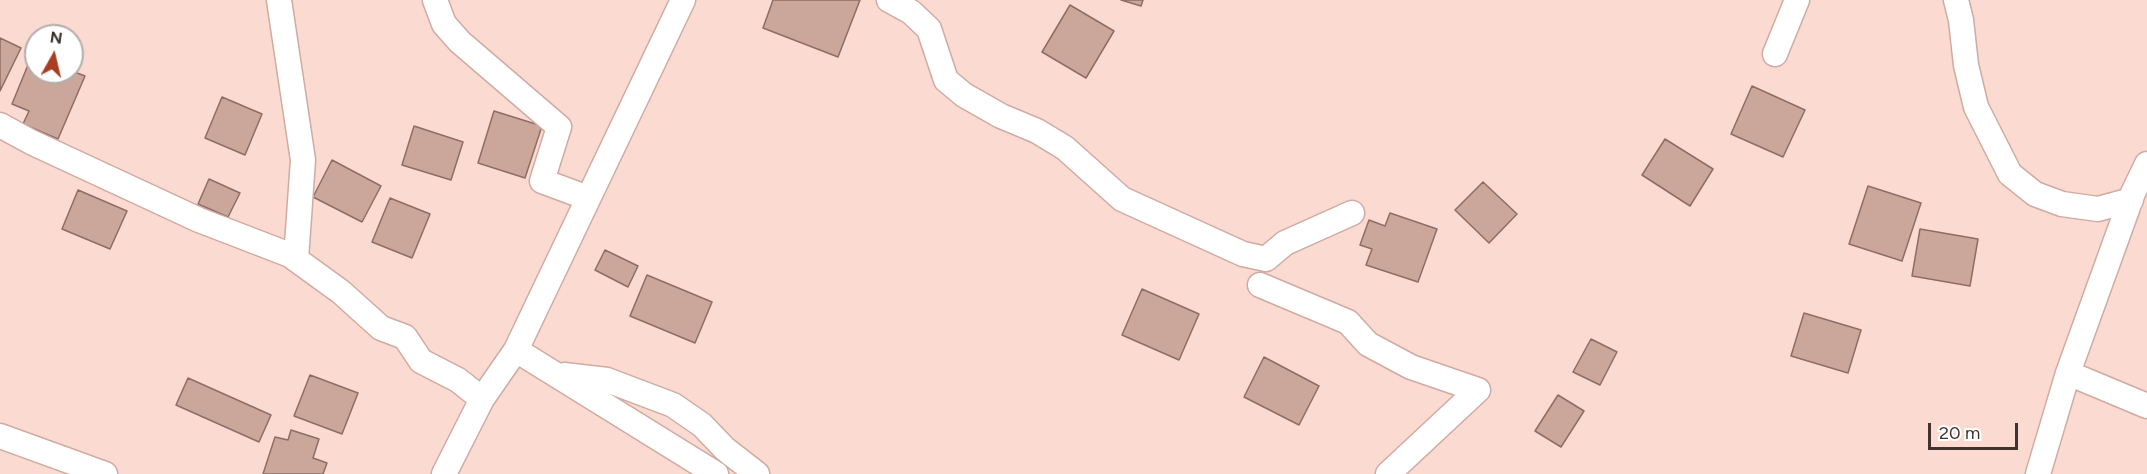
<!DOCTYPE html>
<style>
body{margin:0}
#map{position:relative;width:2147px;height:474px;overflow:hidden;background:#fadad1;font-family:Figtree,sans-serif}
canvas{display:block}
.north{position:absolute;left:24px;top:24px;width:60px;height:60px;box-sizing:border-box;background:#fff;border:2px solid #b3adab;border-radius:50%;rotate:8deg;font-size:16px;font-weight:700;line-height:24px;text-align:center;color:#41322e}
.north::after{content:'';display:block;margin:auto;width:21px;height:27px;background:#a73f22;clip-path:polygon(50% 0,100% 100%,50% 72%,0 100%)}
.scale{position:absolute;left:1928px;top:423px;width:90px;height:27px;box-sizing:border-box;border:3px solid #41322e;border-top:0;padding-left:8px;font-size:18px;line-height:21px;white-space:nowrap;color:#41322e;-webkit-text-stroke:4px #fff;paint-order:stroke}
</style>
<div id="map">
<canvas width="2147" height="474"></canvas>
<div class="north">N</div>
<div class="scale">20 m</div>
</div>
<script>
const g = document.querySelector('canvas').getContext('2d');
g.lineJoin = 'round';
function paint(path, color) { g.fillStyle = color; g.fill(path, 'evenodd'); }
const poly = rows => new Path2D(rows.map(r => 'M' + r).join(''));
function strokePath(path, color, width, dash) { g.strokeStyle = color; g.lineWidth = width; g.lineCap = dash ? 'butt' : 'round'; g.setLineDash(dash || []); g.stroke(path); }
const building = poly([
 [773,0,860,0,838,57,763,28,773,0],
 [1121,0,1143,0,1141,6,1121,0],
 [1070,5,1114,31,1086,78,1042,52,1070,5],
 [0,38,21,48,0,91,0,38],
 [32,55,36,56,36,72,72,71,85,76,58,139,23,124,29,111,12,104,32,55],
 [1752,86,1805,110,1783,157,1731,134,1752,86],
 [222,97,262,114,245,155,205,138,222,97],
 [494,111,542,126,525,178,478,163,494,111],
 [414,126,463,142,451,180,402,165,414,126],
 [1665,139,1713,169,1690,206,1642,175,1665,139],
 [332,160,381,186,362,222,313,197,332,160],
 [209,179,240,193,228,217,198,204,209,179],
 [1483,182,1517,214,1489,243,1455,210,1483,182],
 [1868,186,1921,203,1902,261,1849,244,1868,186],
 [78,190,127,211,110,249,62,229,78,190],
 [390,198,430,214,412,258,372,242,390,198],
 [1390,213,1437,229,1418,282,1366,265,1372,249,1360,245,1369,220,1385,226,1390,213],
 [1920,229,1978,239,1970,286,1912,276,1920,229],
 [605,250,638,266,628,287,595,270,605,250],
 [647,275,712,302,695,343,630,316,647,275],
 [1142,289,1199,314,1179,360,1122,335,1142,289],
 [1804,313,1861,330,1848,373,1791,356,1804,313],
 [1591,339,1617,352,1600,385,1573,372,1591,339],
 [1264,357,1319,386,1299,425,1244,397,1264,357],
 [310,375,358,393,342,434,294,416,310,375],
 [188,378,271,415,259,442,176,405,188,378],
 [1558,395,1584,411,1561,447,1535,431,1558,395],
 [291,430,319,439,313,458,327,463,323,474,263,474,275,437,288,440,291,430]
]);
paint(building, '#cba69b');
strokePath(building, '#906d64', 1.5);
const minor = poly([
 [279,0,303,160,296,259],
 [435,0,444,24,460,42,559,127,542,181,588,198],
 [683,0,516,350,716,474],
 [889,0,911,12,929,29,946,80,964,95,1001,116,1037,131,1065,148,1122,199,1243,254,1266,259,1285,243,1352,213],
 [1956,0,1961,20,1966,65,1976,107,2010,174,2035,194,2062,204,2098,209,2131,200],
 [1775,54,1797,0],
 [0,125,31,142,199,220,290,255,341,292,381,328,405,337,421,361,458,380,482,399,516,350],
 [1260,285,1348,322,1368,344,1411,367,1478,390,1388,474],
 [2068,373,2147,406],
 [564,375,607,380,673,405,702,425,725,449,757,474],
 [0,436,105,474],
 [444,474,482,399],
 [2038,474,2068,373,2133,193,2147,164]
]);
strokePath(minor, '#d0aba1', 27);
strokePath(minor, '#fff', 24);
</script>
